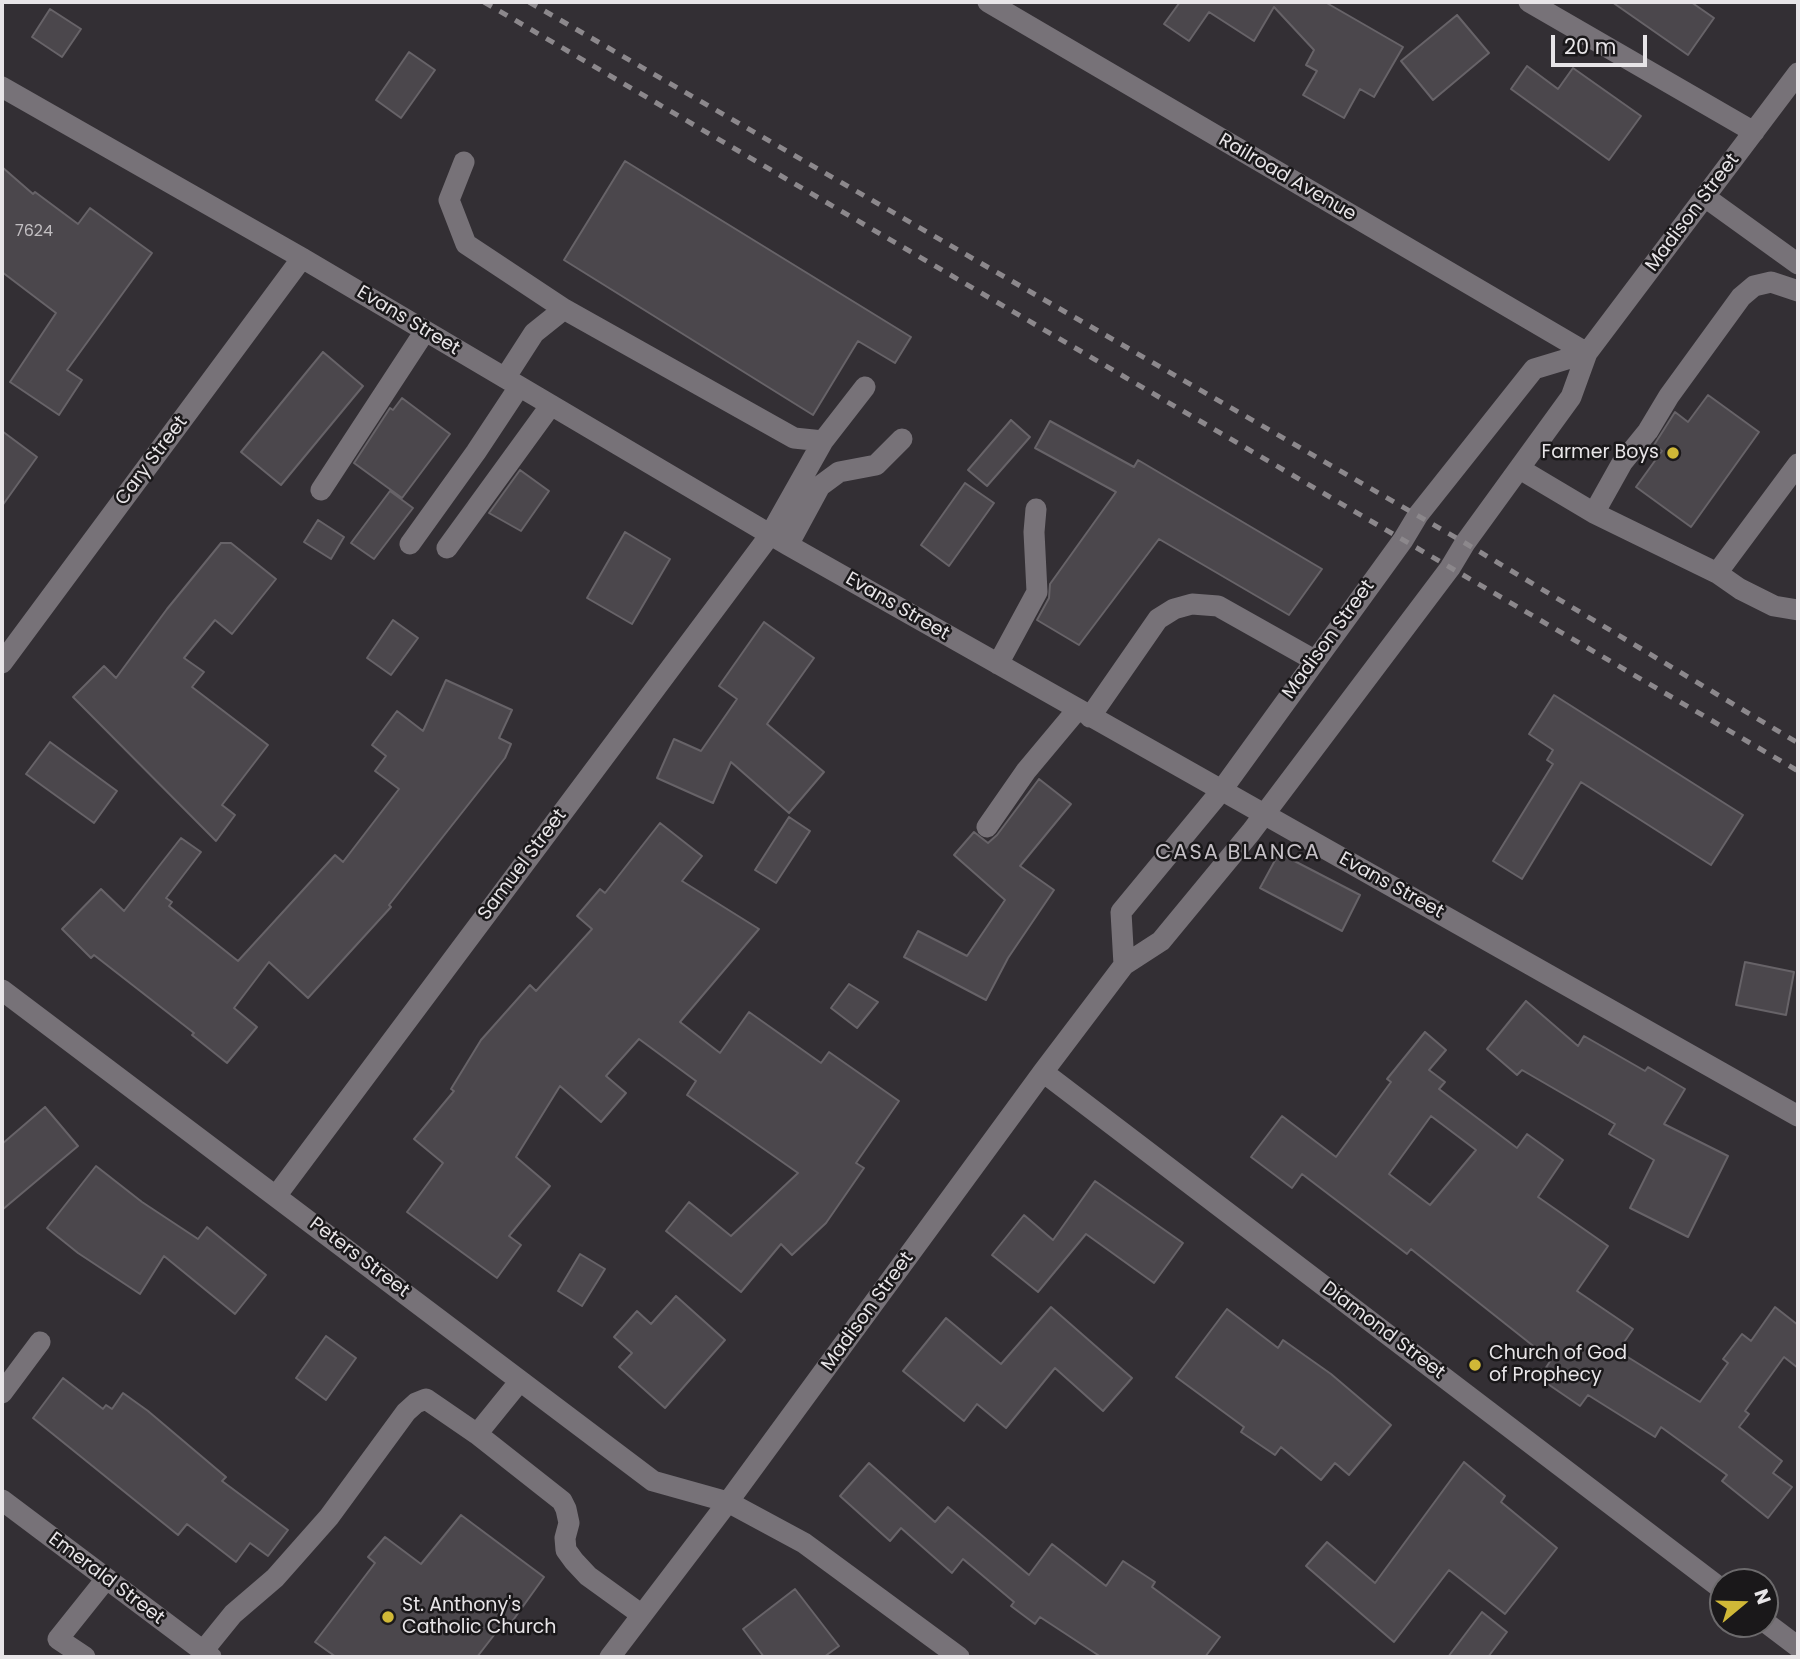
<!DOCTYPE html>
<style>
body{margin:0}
#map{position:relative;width:1800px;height:1659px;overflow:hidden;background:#332f34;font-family:Poppins,sans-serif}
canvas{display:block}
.frame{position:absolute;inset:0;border:4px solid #e8e5e8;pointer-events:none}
.north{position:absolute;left:1709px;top:1568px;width:70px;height:70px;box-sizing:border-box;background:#1a181a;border:2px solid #6c6a6c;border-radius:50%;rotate:71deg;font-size:19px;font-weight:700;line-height:28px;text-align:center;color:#e8e5e8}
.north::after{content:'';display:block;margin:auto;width:24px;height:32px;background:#d0b837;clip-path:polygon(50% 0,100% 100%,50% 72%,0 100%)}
.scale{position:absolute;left:1551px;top:35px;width:96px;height:32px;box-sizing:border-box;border:4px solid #e8e5e8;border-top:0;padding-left:9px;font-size:21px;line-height:24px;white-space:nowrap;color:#e8e5e8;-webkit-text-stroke:5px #1a181a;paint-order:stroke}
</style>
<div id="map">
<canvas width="1800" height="1659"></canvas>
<div class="frame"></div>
<div class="north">N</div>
<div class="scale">20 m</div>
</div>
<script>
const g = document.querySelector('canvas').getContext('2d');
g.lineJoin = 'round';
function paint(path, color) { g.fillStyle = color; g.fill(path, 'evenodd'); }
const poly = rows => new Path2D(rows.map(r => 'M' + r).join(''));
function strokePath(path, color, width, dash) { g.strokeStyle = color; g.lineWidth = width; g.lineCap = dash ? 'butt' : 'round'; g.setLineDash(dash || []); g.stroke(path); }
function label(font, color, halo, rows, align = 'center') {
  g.font = font + ' Poppins,sans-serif'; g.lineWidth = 5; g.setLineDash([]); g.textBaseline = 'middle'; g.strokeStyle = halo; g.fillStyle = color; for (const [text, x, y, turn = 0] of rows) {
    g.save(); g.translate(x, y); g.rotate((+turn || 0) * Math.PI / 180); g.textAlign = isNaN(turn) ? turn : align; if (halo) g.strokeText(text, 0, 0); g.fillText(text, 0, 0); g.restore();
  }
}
const building = poly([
 [1180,2,1325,2,1403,47,1374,97,1360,89,1344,118,1303,95,1317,71,1306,65,1314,50,1274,7,1254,41,1209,12,1189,41,1164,24,1180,2],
 [1612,2,1691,2,1714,18,1688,55,1612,2],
 [50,9,81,29,62,57,32,37,50,9],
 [1457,15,1489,53,1433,100,1401,61,1457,15],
 [409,52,435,70,401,118,376,100,409,52],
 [1527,66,1558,89,1573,68,1641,116,1609,160,1511,89,1527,66],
 [625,161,911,337,895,363,858,341,813,415,564,260,625,161],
 [2,167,33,194,35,192,78,224,90,208,152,253,67,370,82,380,59,415,10,382,56,313,2,272,2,167],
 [323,352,363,386,281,485,241,452,323,352],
 [1708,395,1759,432,1691,527,1636,487,1662,451,1654,445,1675,412,1688,422,1708,395],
 [402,398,450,434,402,498,354,463,390,408,393,410,402,398],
 [1011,420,1030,437,987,486,968,470,1011,420],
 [1050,421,1134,467,1138,460,1322,569,1289,615,1159,539,1079,645,1037,620,1049,598,1050,584,1116,492,1035,448,1050,421],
 [2,431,37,457,2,506,2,431],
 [520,470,549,491,521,531,489,513,520,470],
 [965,483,994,503,949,566,921,545,965,483],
 [390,491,413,508,374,559,351,543,390,491],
 [318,520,344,537,331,559,304,542,318,520],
 [625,532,670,559,632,624,587,598,625,532],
 [221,543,231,543,276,579,232,634,215,620,184,658,204,672,192,687,268,745,222,805,235,815,216,841,73,697,104,666,116,678,167,609,221,543],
 [393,620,418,638,391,675,367,658,393,620],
 [764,622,814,658,767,724,824,772,789,813,731,762,713,803,657,778,674,739,701,751,737,699,719,686,764,622],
 [446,680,512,710,499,738,511,744,505,758,389,905,391,907,308,998,269,962,234,1008,257,1027,227,1063,192,1035,194,1033,94,955,91,958,62,929,101,889,124,911,181,838,201,852,166,898,172,902,169,906,238,961,335,855,343,862,399,789,375,771,386,756,372,745,397,711,423,731,446,680],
 [1554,695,1743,815,1711,865,1581,782,1522,879,1493,861,1553,764,1547,760,1553,750,1529,734,1554,695],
 [50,742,117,791,94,823,26,774,50,742],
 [1039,779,1071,804,1020,866,1054,890,1008,958,986,1000,904,957,918,931,967,956,1005,900,954,855,974,832,988,843,997,835,1039,779],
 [789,817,810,831,776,883,755,870,789,817],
 [660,823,702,856,682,881,759,929,680,1022,720,1053,749,1012,821,1063,829,1052,899,1101,856,1163,864,1168,826,1223,792,1255,781,1244,741,1292,666,1231,689,1202,731,1236,798,1173,687,1095,696,1081,639,1039,606,1076,626,1093,601,1122,560,1086,516,1157,550,1186,509,1236,521,1245,497,1278,407,1212,443,1163,414,1139,454,1091,451,1089,481,1040,530,985,536,991,592,929,577,916,600,889,605,893,660,823],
 [1279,853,1360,895,1342,931,1260,888,1279,853],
 [1745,962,1794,972,1786,1015,1736,1005,1745,962],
 [849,984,878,1002,857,1028,831,1008,849,984],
 [1526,1001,1578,1046,1584,1036,1645,1071,1648,1067,1685,1089,1664,1124,1728,1156,1688,1237,1630,1208,1654,1160,1609,1134,1615,1124,1522,1070,1517,1075,1487,1049,1526,1001],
 [1425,1032,1446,1050,1429,1070,1445,1082,1439,1089,1517,1148,1527,1134,1563,1160,1538,1197,1608,1246,1577,1291,1633,1329,1618,1351,1700,1402,1728,1363,1723,1359,1742,1334,1751,1341,1775,1307,1798,1325,1798,1368,1784,1357,1745,1411,1749,1414,1739,1427,1782,1461,1773,1473,1792,1487,1768,1518,1722,1481,1727,1475,1661,1427,1655,1437,1588,1395,1580,1406,1539,1378,1551,1360,1411,1249,1407,1254,1302,1174,1292,1188,1251,1157,1282,1116,1336,1157,1391,1082,1387,1079,1425,1032],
 [1431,1116,1476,1150,1430,1205,1389,1174,1431,1116],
 [45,1107,78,1146,2,1210,2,1144,45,1107],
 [96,1166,142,1202,198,1239,207,1227,266,1275,235,1314,164,1256,140,1294,78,1253,47,1228,96,1166],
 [1095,1181,1183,1243,1154,1283,1086,1234,1038,1292,992,1255,1024,1215,1053,1240,1095,1181],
 [580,1254,605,1269,582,1306,558,1291,580,1254],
 [676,1296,725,1340,665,1408,619,1367,632,1353,614,1337,637,1311,651,1324,676,1296],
 [1051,1307,1132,1378,1103,1411,1055,1368,1006,1428,977,1404,964,1421,903,1371,946,1318,1001,1364,1051,1307],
 [1227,1309,1278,1348,1283,1340,1331,1374,1391,1425,1349,1475,1335,1463,1321,1480,1281,1447,1275,1455,1241,1432,1244,1427,1176,1377,1227,1309],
 [326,1336,356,1358,326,1400,296,1378,326,1336],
 [63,1378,103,1409,106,1405,112,1409,123,1393,148,1411,226,1477,222,1481,288,1530,268,1556,250,1543,236,1562,187,1524,178,1535,33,1418,63,1378],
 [1464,1462,1505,1496,1501,1502,1557,1548,1505,1614,1449,1570,1394,1642,1306,1566,1327,1542,1375,1583,1464,1462],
 [869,1463,935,1522,948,1507,1029,1575,1052,1544,1106,1586,1123,1561,1155,1582,1152,1587,1220,1637,1205,1657,1101,1657,1040,1617,1035,1624,1011,1606,1014,1602,963,1559,952,1573,901,1528,890,1541,840,1496,869,1463],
 [461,1515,544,1577,506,1630,501,1626,477,1657,336,1657,315,1642,375,1563,368,1557,385,1537,421,1564,461,1515],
 [795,1589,839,1646,824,1657,764,1657,743,1629,795,1589],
 [1482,1612,1507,1632,1488,1657,1448,1657,1482,1612]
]);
paint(building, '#4b474c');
strokePath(building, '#676368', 2);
strokePath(poly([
 [988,2,1587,353],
 [1529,2,1754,132],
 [2,87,302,258,788,545,1798,1116],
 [464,162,449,200,466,244,564,309],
 [1705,197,1798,264],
 [505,378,534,333,564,309,794,438,823,441,865,387],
 [1520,469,1594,513,1717,573,1740,589,1774,606,1798,610],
 [321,490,425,331],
 [1594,513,1622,463,1648,431,1669,396,1741,297,1754,286,1771,282,1798,291],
 [410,544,476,452,519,387],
 [788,545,820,486,839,472,876,465,902,439],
 [447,548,551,405],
 [1717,573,1798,464],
 [2,663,302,258],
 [998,664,1037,592,1034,532,1036,509],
 [1090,717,1158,619,1174,609,1192,604,1218,606,1314,660],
 [987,827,1026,771,1077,710],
 [1124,965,1121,912,1221,791,1403,540,1418,515,1534,369,1587,353],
 [2,990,653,1481,728,1502,804,1543,959,1657],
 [1043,1072,1723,1590],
 [276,1196,770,535,823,441],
 [2,1393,40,1342],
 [477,1434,520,1381],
 [2,1500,211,1657],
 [1765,1622,1798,1647],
 [203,1651,233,1614,275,1578,329,1517,406,1412,416,1403,426,1399,477,1434,562,1501,566,1509,569,1523,565,1538,566,1550,574,1561,588,1576,642,1615],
 [85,1657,58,1639,106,1579],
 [610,1657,728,1502,1043,1072,1124,965,1161,941,1251,832,1450,568,1465,543,1571,397,1587,353,1798,73]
]), '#777278', 21);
strokePath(poly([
 [484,2,1798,771],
 [529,2,1465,543,1798,743]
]), '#8c888c', 5, [9, 9]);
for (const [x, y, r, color] of [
 [1673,453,7,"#d0b837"],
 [1475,1365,7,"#d0b837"],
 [388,1617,7,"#d0b837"]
]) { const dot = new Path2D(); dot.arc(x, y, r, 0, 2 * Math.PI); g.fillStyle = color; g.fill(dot); strokePath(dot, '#1a181a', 2.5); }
label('16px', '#c1bec1', null, [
 ["7624",34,232]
]);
label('19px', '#e8e5e8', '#1a181a', [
 ["Railroad Avenue",1287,178,30],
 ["Madison Street",1693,213,-53],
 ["Evans Street",408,321,31],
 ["Cary Street",152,461,-53],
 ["Evans Street",897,607,30],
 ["Madison Street",1329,640,-54],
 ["Samuel Street",523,865,-53],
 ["Evans Street",1391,886,29],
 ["Peters Street",359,1258,37],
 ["Madison Street",868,1312,-54],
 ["Diamond Street",1383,1331,37],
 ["Emerald Street",106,1579,37]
]);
label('19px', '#e8e5e8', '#1a181a', [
 ["Farmer Boys",1659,453,"right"],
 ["Church of God",1489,1354],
 ["of Prophecy",1489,1376],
 ["St. Anthony's",402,1606],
 ["Catholic Church",402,1628]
], 'left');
g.letterSpacing = '2px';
label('21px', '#c5c0c6', '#1a181a', [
 ["CASA BLANCA",1238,854]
]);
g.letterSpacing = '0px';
</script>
